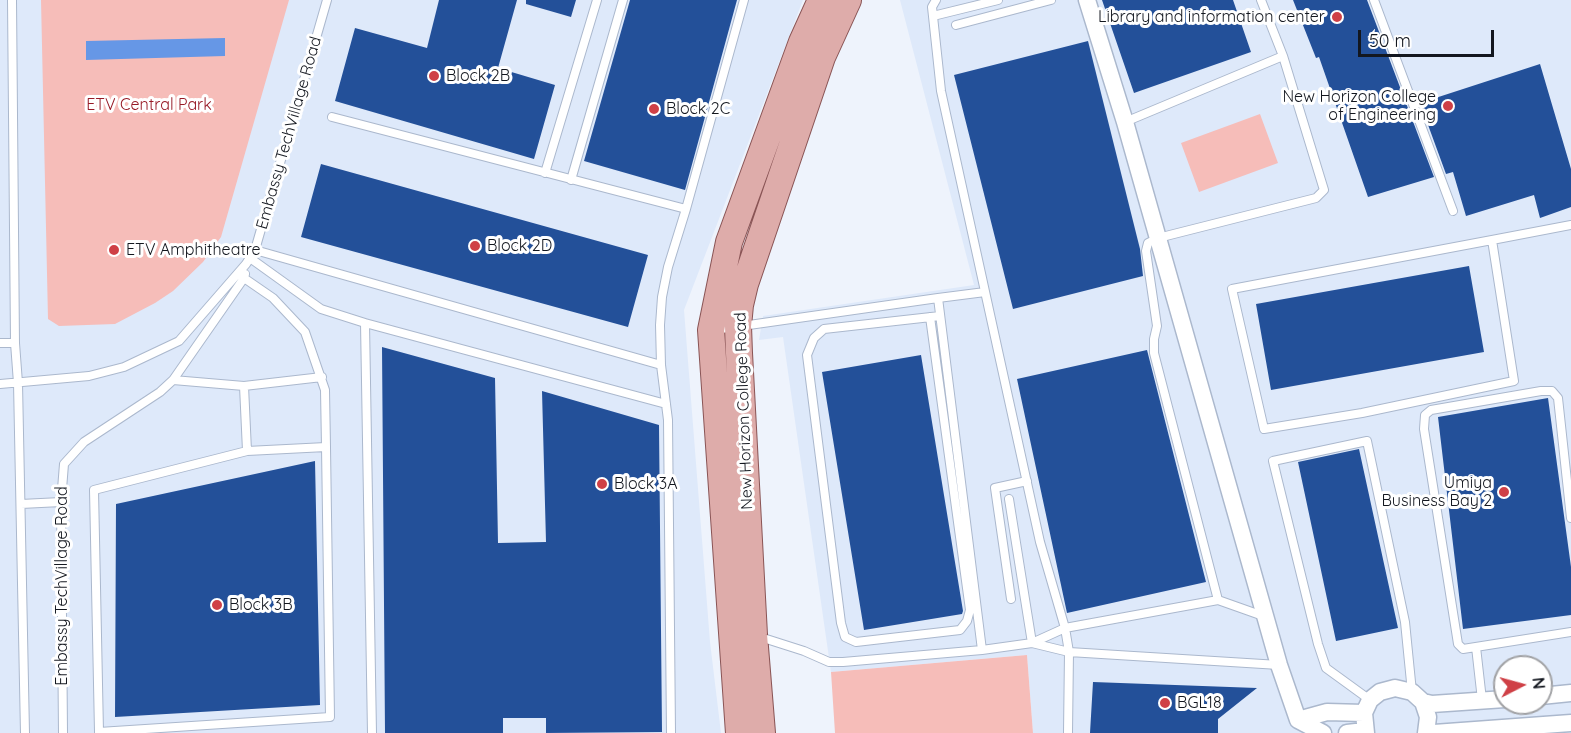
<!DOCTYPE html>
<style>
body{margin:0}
#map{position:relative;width:1571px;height:733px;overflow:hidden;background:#eef3fc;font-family:Quicksand,sans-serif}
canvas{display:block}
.north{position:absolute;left:1493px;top:655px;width:60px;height:60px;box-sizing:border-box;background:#fff;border:2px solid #a1a2a5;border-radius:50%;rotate:84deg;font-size:16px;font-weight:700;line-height:24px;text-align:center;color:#13171f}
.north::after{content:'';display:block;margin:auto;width:21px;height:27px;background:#cf4046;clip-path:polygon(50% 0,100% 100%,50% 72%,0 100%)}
.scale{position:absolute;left:1358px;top:30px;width:136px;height:27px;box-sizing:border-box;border:3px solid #13171f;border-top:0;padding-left:8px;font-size:18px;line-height:21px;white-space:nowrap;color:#13171f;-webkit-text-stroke:4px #fff;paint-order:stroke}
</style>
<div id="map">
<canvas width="1571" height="733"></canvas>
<div class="north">N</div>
<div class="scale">50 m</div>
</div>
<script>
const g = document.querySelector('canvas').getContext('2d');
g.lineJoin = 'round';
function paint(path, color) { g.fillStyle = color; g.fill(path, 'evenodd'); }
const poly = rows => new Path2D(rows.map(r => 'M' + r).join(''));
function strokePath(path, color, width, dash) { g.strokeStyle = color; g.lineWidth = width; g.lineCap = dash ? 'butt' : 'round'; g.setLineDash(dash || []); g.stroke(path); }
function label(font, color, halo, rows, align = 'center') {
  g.font = font + ' Quicksand,sans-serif'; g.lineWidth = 6; g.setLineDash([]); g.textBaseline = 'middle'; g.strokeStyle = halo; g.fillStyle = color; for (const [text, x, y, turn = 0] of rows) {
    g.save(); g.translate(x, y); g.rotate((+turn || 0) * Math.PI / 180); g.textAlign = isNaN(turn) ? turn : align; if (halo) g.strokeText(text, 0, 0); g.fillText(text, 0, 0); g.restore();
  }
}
paint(poly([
 [0,0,803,0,684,310,710,642,721,733,0,733],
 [900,0,1571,0,1571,733,1033,733,1027,655,831,672,783,337,759,340,763,316,974,285],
 [1505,667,1541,667,1541,703,1505,703]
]), '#dee9fa');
paint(poly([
 [41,0,289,0,221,237,203,262,173,291,155,303,115,324,59,326,48,319],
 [1260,114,1278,163,1199,192,1181,143],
 [1027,655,1033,733,835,733,831,672]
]), '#f6bdb9');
paint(poly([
 [225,38,225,56,86,60,86,41]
]), '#6697e6');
paint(poly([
 [439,0,517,0,498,68,555,85,534,159,335,101,355,28,427,48],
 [526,0,576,0,571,17,526,4],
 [630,0,737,0,685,190,584,161],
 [1102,0,1233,0,1251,52,1134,93],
 [1293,0,1367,0,1434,177,1368,197,1319,57,1316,58],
 [1088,41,1140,249,1143,276,1013,309,954,75],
 [1540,64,1571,169,1571,207,1540,218,1534,195,1466,216,1453,172,1446,174,1420,103],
 [321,164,648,255,628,327,301,237],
 [1469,266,1484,352,1271,390,1256,304],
 [382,347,495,378,498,543,546,542,542,391,659,425,662,732,546,733,546,718,503,718,503,733,385,733],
 [1147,350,1206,582,1067,613,1017,379],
 [921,355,963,611,962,614,864,630,822,372],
 [1548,398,1571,567,1571,615,1463,629,1438,417],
 [1359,449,1398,628,1336,641,1298,462],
 [315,461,320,705,115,717,116,504],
 [1093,682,1257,688,1218,719,1218,733,1090,733]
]), '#235099');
const service = poly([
 [12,0,15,343,18,383,25,733],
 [936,0,932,7,941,91,1040,542,1065,628,1069,652,1068,733],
 [1374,0,1453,211],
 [933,16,998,0],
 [956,25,1051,0],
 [332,117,686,209],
 [1125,122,1283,56],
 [545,173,597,0],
 [571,180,623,0],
 [1492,240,1514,381,1362,413,1264,429,1232,289,1492,240,1571,225],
 [255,250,661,365],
 [250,258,321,309,365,323,372,733],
 [244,278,273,298,305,332,325,390,326,447,330,717,99,732,94,490,247,451,326,447],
 [938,298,985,292],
 [930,317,970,610,967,621,960,630,856,642,845,637,841,623,807,355,814,338,824,329,940,316],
 [365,323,666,404],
 [714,330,938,298,982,650],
 [0,343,15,343],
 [173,380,244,386,247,451],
 [0,384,89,376,124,367,179,341,246,264,255,250,327,0],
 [244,386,322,377],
 [1009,499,1032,643],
 [21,504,61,502],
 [1571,518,1558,398,1552,391,1541,391,1431,410,1425,415,1424,429,1458,644,1463,649,1571,632],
 [1011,599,995,488,1027,481],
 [1218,600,1154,353,1154,339,1157,326,1146,251,1148,243,1158,238,1316,198,1324,190,1283,56,1261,0],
 [757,636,804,651,829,662,843,662,982,650,1032,643,1065,628,1218,600,1266,617],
 [1032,643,1069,652,1279,665],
 [1476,647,1482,700],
 [1370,700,1326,668,1318,644,1273,461,1367,441,1405,622,1412,692],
 [63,733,61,502,64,464,84,442,160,392,173,380,244,278,245,274],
 [671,733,668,420,661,365,660,325,662,297,668,267,686,209,744,0]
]);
const minor = poly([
 [1087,0,1125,122,1279,665,1298,720,1323,733],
 [1541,696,1571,693],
 [1423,702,1432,704,1505,699],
 [1298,720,1327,712,1364,713],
 [1347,733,1365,731],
 [1366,733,1364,713,1370,700,1380,692,1395,688,1412,692,1423,702,1428,717,1426,733],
 [1434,733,1571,723]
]);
const primary = poly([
 [739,733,711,330,729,242,802,42,821,0],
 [762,733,754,635,739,353,738,326,740,305,745,284,822,57,848,0]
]);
strokePath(service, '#abb8cd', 10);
strokePath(minor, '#abb8cd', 19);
strokePath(primary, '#895455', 28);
strokePath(service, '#fff', 8);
strokePath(minor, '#fff', 16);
strokePath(primary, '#deacaa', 26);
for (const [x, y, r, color] of [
 [1337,17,6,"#cf4046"],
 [434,76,6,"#cf4046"],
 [1448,106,6,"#cf4046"],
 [654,109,6,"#cf4046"],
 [475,246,6,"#cf4046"],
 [114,250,6,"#cf4046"],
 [602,484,6,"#cf4046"],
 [1504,492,6,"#cf4046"],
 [217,605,6,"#cf4046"],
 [1165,703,6,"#cf4046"]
]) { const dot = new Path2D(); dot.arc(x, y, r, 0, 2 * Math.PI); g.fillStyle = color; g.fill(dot); strokePath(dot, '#fff', 2); }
label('16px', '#13171f', '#fff', [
 ["Library and information center",1325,17,"right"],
 ["Block 2B",446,76],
 ["New Horizon College",1436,97,"right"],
 ["of Engineering",1436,115,"right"],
 ["Block 2C",666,109],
 ["Block 2D",487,246],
 ["ETV Amphitheatre",126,250],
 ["Umiya",1492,483,"right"],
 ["Business Bay 2",1492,501,"right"],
 ["Block 3A",614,484],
 ["Block 3B",229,605],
 ["BGL18",1177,703]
], 'left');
label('16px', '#971a26', '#fff', [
 ["ETV Central Park",149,105]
]);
label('16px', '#13171f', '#fff', [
 ["Embassy TechVillage Road",289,133,-74],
 ["New Horizon College Road",744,411,-92],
 ["Embassy TechVillage Road",62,586,-90]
]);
</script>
